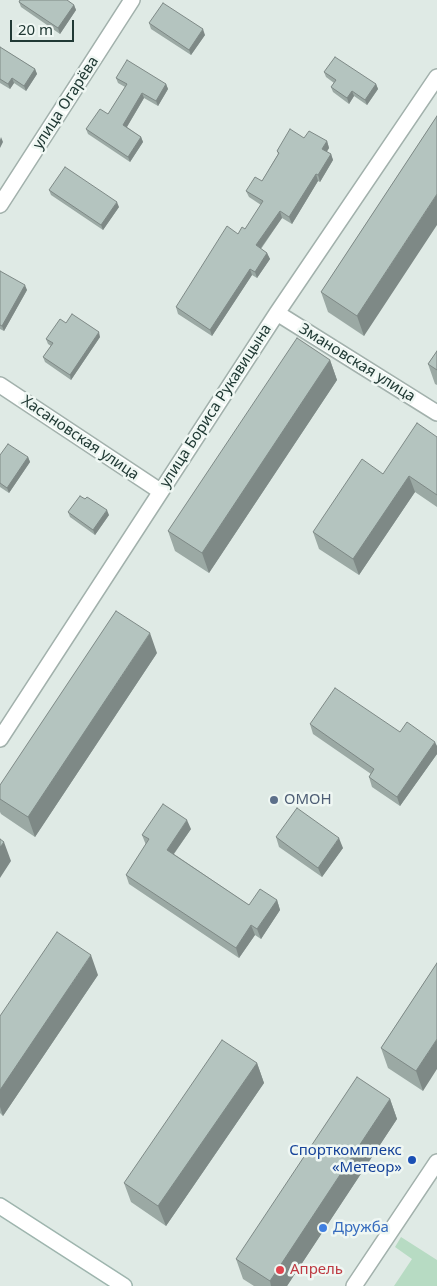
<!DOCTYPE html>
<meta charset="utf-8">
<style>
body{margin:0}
#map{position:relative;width:437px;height:1286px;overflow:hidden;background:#dfeae5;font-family:"Noto Sans",sans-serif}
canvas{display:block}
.scale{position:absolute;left:10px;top:20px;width:64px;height:22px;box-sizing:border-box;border:2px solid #203934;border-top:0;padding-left:6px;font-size:15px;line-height:18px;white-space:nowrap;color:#203934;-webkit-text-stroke:4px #eff7f3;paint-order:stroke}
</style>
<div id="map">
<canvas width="437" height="1286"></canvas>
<div class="scale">20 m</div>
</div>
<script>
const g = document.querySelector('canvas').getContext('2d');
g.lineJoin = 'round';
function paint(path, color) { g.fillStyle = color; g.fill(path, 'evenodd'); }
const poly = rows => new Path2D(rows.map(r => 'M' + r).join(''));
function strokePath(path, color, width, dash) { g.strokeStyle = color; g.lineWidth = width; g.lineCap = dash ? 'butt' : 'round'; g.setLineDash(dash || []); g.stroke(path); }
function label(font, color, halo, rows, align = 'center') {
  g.font = font + ' "Noto Sans",sans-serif'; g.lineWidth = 5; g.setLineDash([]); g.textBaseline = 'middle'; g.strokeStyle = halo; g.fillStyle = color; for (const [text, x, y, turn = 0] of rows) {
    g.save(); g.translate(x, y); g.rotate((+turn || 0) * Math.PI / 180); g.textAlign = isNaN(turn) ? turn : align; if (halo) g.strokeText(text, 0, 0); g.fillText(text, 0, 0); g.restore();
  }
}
paint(poly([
 [401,1237,437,1260,437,1286,394,1286,412,1259,395,1247]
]), '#b7dbc3');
const minor = poly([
 [0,205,132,0],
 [277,313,437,413],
 [0,385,160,491],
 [0,739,277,313,437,77]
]);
const tertiary = poly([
 [354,1286,437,1162]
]);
const secondary = poly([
 [0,1206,124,1286]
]);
strokePath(minor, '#a2b1ac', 18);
strokePath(tertiary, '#a2b1ac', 18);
strokePath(secondary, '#9eb5ae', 18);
strokePath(minor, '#fff', 15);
strokePath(tertiary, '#fff', 15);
strokePath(secondary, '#fff', 15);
paint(poly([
 [19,2,74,5,76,10,60,34,21,7],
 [149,23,205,35,191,55,151,29],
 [0,47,35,69,37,74,26,91,14,83,10,89,0,83],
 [324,72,376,84,378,89,367,105,354,96,349,104,333,92,331,87,334,83,326,77],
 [116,78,166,84,168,89,158,106,144,98,127,127,141,137,143,142,130,162,88,134,86,129,108,114,125,87,118,83],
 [437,116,364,336,328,312,321,292],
 [304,138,327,141,329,148,327,152,331,154,333,160,320,182,318,181,292,224,282,218,261,249,267,253,270,259,257,278,252,275,212,336,178,314,176,307,238,234,245,229,261,205,249,197,246,191,262,181,278,154,277,151],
 [49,190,119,207,103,230,51,195],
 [0,271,27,290,4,331,0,329],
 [100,337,71,380,45,362,43,357,51,346,48,344,46,339],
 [437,351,437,385,435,384,428,364],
 [330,360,337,380,209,573,175,551,168,531],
 [437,437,437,507,415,492,359,575,319,549,313,532,383,474],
 [0,455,28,457,30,462,9,493,0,487],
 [68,512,109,515,95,535,70,517],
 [157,653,35,837,1,814,0,812,0,785],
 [310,724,400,732,437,746,437,754,400,806,372,787,369,777,371,774,313,734],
 [191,829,174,854,249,905,277,900,280,910,261,939,255,935,239,958,129,884,126,875,146,845,142,835],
 [276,837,343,848,322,877,279,847],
 [437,963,423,1091,388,1068,381,1048],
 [98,975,3,1116,0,1113,0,1016],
 [257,1063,264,1083,166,1226,131,1202,124,1183],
 [390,1099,397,1119,287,1286,254,1286,243,1279,236,1259]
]), '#9ba9a4');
paint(poly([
 [74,5,76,10,60,34,58,28],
 [203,29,205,35,191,55,189,50],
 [35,69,37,74,26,91,24,86],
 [12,78,14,83,10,89,8,84],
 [166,84,168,89,158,106,156,101],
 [376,84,378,89,367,105,365,100],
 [352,91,354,96,349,104,347,98],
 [142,93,144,98,125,130,123,125],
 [1,137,3,142,0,148,0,140],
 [141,137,143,142,130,162,128,157],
 [327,141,329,148,324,155,322,149],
 [331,154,333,160,320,182,318,175],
 [316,174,318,181,292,224,289,217],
 [437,194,437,225,364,336,357,316],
 [117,202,119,207,103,230,101,225],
 [280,211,282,218,258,252,256,245],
 [267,253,270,259,257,278,255,272],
 [250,269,252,275,212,336,210,330],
 [25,285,27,290,4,331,2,326],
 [99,332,100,337,71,380,70,375],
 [330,360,337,380,209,573,202,553],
 [28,457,30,462,9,493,7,488],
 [409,476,415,492,359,575,353,559],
 [107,510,109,515,95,535,93,530],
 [150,633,157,653,35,837,28,817],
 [435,742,437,746,437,754,400,806,397,797],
 [187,820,191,829,170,859,167,850],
 [339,838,343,848,322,877,318,868],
 [4,842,11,861,0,878,0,847],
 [277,900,280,910,261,939,257,929],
 [251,925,255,935,239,958,236,948],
 [91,955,98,975,3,1116,0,1107,0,1090],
 [437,1039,437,1069,423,1091,416,1071],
 [257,1063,264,1083,166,1226,158,1206],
 [390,1099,397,1119,287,1286,271,1286,270,1281]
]), '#7e8986');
const building = poly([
 [20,0,67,0,74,5,58,28,19,2,20,0],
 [163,3,203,29,189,50,149,23,163,3],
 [0,47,35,69,24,86,12,78,8,84,0,79,0,47],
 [335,57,376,84,365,100,352,91,347,98,331,87,336,80,324,72,335,57],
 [127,60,166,84,156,101,142,93,123,125,141,137,128,157,86,129,100,109,108,114,127,84,116,78,127,60],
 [437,116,437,194,357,316,321,292,437,116],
 [290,129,304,138,309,131,327,141,322,149,331,154,318,175,316,174,289,217,280,211,256,245,267,253,255,272,250,269,210,330,176,307,227,226,238,234,242,227,245,229,263,201,246,191,255,177,262,181,279,153,277,151,290,129],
 [65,167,117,202,101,225,49,190,65,167],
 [0,271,25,285,2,326,0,325,0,271],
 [72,314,99,332,70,375,43,357,53,343,46,339,60,319,66,323,72,314],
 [297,338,330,360,202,553,168,531,297,338],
 [437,351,437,370,428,364,437,351],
 [417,423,437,437,437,495,409,476,353,559,313,532,362,459,383,474,417,423],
 [8,444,28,457,7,488,0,483,0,455,8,444],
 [80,496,85,499,87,497,107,510,93,530,68,512,80,496],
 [116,611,150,633,28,817,0,799,0,785,116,611],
 [335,688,400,732,407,722,435,742,397,797,369,777,374,769,310,724,335,688],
 [163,804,187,820,167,850,249,905,260,889,277,900,257,929,251,925,236,948,126,875,149,839,142,835,163,804],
 [297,808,339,838,318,868,276,837,297,808],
 [0,839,4,842,0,847,0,839],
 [57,932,91,955,0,1090,0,1016,57,932],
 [437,963,437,1039,416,1071,381,1048,437,963],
 [222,1040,257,1063,158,1206,124,1183,222,1040],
 [357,1077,390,1099,270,1281,236,1259,357,1077]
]);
paint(building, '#b4c4bf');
strokePath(building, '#7e8986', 1);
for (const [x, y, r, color] of [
 [274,800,5,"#5c6f8a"],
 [412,1160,5,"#1a4fb4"],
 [323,1228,5,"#3f7fe0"],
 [280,1270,5,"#e0444e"]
]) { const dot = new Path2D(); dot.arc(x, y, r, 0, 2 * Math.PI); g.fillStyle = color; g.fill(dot); strokePath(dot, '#eff7f3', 2); }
label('15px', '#203934', '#eff7f3', [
 ["улица Огарёва",66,103,-57],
 ["Змановская улица",357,363,32],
 ["улица Бориса Рукавицына",216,406,-57],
 ["Хасановская улица",80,438,34]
]);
label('15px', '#4e5e75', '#eff7f3', [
 ["ОМОН",284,800]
], 'left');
label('15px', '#164399', '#eff7f3', [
 ["Спорткомплекс",402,1151],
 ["«Метеор»",402,1168]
], 'right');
label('15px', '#366cbe', '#eff7f3', [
 ["Дружба",333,1228]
], 'left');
label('15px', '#be3a42', '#eff7f3', [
 ["Апрель",290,1270]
], 'left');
</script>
